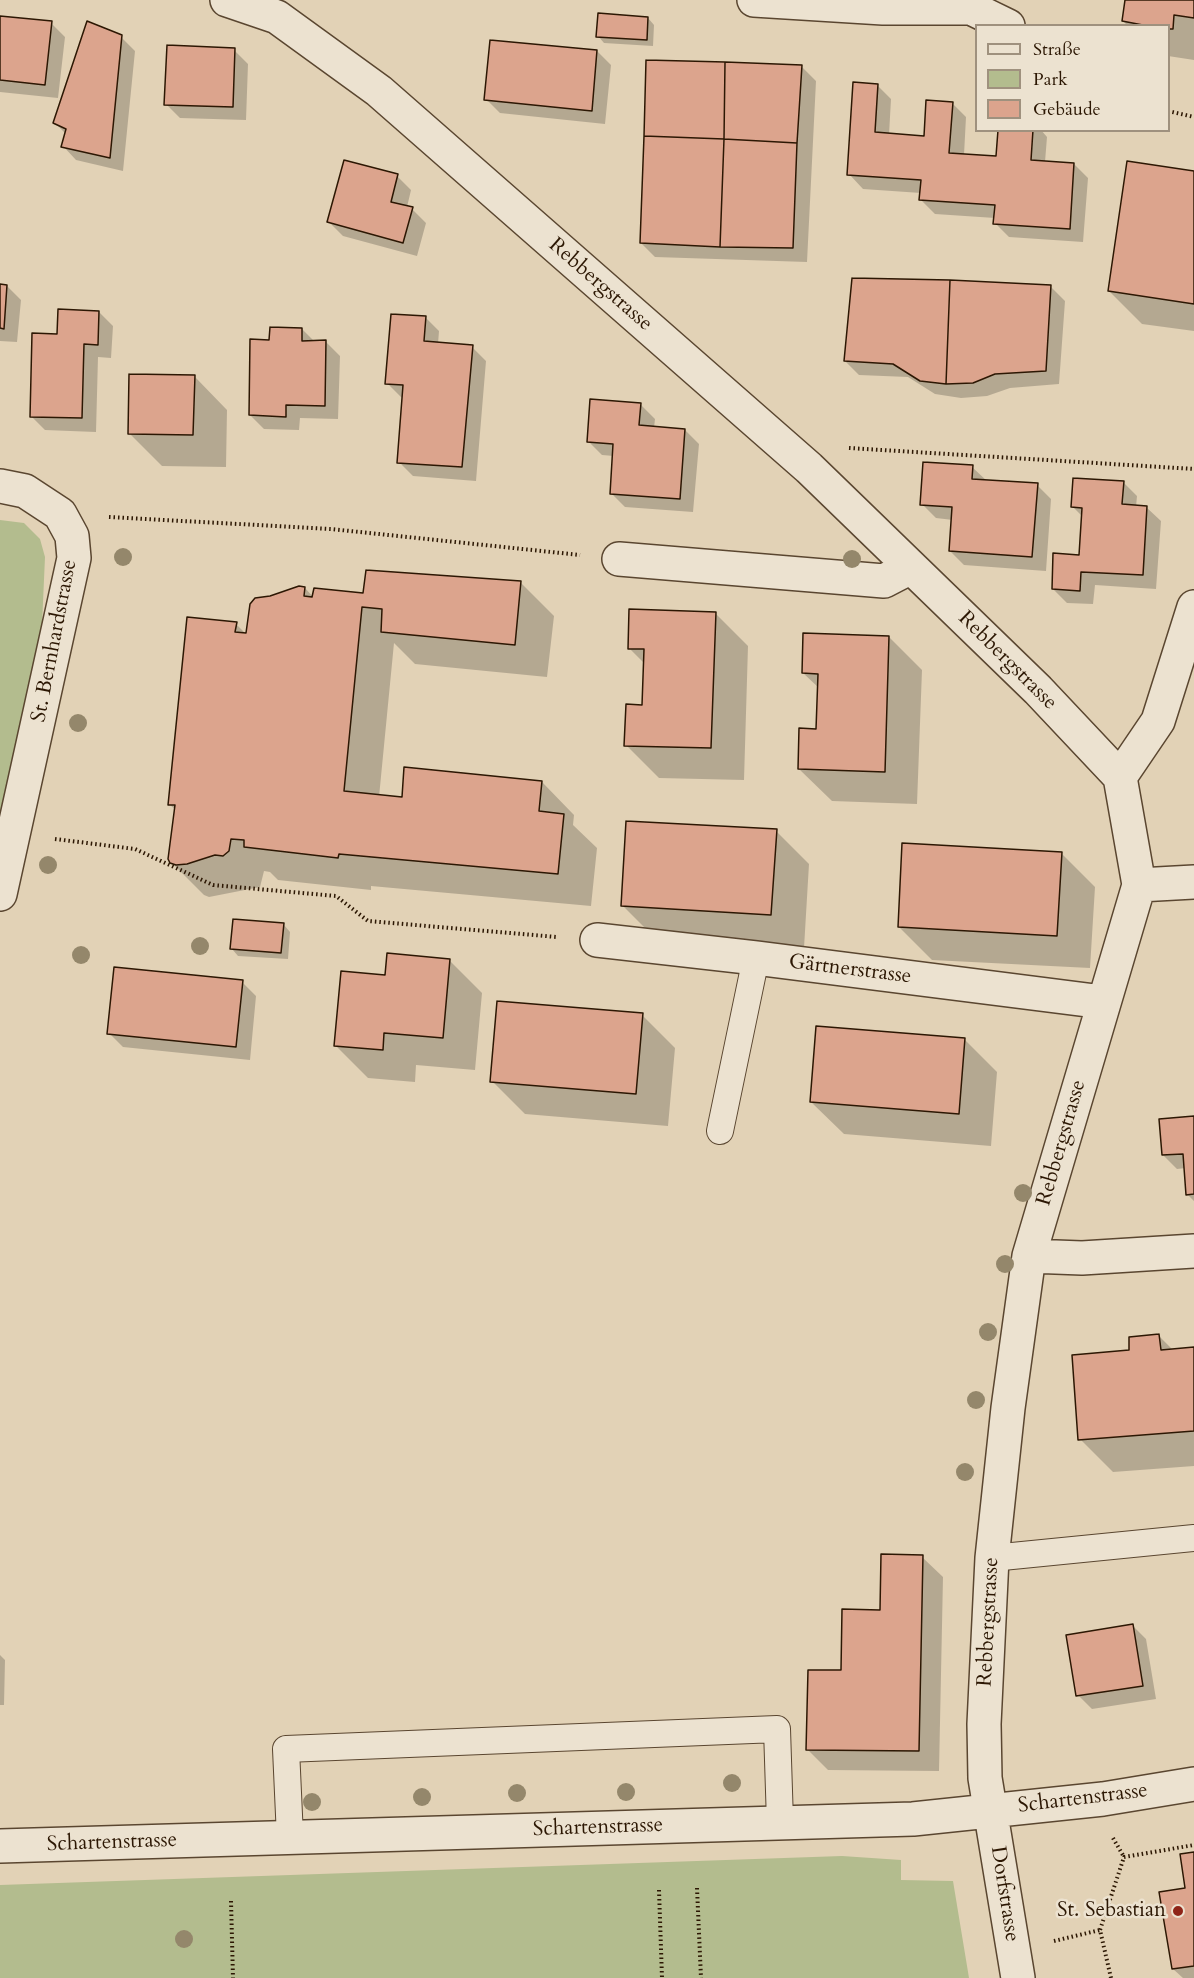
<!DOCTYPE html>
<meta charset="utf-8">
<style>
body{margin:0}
#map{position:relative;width:1194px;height:1978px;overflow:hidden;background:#e2d2b6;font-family:Cardo,serif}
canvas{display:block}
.legend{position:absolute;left:975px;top:24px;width:195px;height:108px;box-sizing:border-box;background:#ece2d0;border:2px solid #9f917e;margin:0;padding:8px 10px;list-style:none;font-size:18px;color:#2c1703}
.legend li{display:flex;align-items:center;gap:12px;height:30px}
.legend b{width:30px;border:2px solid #9f917e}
</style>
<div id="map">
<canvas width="1194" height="1978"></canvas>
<ul class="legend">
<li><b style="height:8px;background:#ece2d0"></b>Straße</li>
<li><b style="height:16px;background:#b3bc8e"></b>Park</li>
<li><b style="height:16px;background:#dca48d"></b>Gebäude</li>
</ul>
</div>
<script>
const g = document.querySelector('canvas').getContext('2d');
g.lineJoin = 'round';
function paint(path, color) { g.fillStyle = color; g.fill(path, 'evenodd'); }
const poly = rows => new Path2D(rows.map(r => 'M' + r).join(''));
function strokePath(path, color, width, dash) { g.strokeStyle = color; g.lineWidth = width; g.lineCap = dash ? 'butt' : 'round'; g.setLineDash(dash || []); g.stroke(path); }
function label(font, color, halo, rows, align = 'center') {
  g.font = font + ' Cardo,serif'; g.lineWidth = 5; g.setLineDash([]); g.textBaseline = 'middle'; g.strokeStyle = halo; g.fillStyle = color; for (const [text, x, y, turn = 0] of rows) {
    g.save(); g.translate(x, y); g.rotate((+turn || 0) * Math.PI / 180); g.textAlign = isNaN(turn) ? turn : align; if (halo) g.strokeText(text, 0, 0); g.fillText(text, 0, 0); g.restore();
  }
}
paint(poly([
 [0,520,24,523,40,539,45,557,42,625,0,825],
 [842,1856,901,1860,901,1880,953,1881,969,1978,0,1978,0,1885]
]), '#b3bc8e');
paint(poly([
 [1127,0,1194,0,1194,60,1168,56,1168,26,1128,26,1123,21],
 [0,17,51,23,65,37,58,98,0,92],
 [648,18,654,25,653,46,604,43,598,36],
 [121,37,135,51,123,171,76,160,63,146,66,134,55,123],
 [234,50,248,64,246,120,180,118,166,104],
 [597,51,611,65,605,124,500,113,486,99],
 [802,67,816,81,807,262,655,257,641,243],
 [877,85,891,99,889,135,925,138,952,103,966,117,964,155,997,157,1000,130,1041,130,1047,137,1045,162,1074,164,1088,178,1083,242,1009,237,995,223,995,218,935,214,921,200,921,193,863,189,849,174],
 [1194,172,1194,331,1142,324,1109,291],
 [397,176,411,190,407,207,412,209,426,223,417,256,343,236,329,222],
 [0,286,7,286,21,300,17,342,0,341],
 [1051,287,1065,301,1059,384,1010,388,987,396,961,398,935,394,908,377,859,375,845,361],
 [99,312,113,326,111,358,98,357,96,432,45,430,31,416,58,335],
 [425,317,439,331,438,344,472,347,486,361,476,481,413,476,399,462,403,398,401,397,387,383],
 [302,329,315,342,326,342,340,356,338,419,300,418,299,430,264,429,250,415,271,342],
 [195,377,227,410,226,467,162,466,129,433],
 [641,405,655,419,654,428,685,430,699,444,693,512,625,507,611,493,614,456,602,455,588,441],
 [972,467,987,481,1037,485,1051,499,1046,571,964,565,950,551,953,520,936,518,922,504],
 [1123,482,1137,496,1136,507,1146,507,1161,521,1156,589,1095,585,1093,604,1067,603,1053,589,1080,556,1083,517,1073,507],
 [521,583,554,616,547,677,415,664,394,643,379,797,403,799,542,782,574,815,573,825,597,848,591,906,371,886,371,890,278,880,270,872,264,871,260,887,209,897,204,895,171,862,176,810,170,805,236,624,247,635,305,588,314,598],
 [715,613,748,646,744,780,659,778,626,745,644,707,645,664,630,649],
 [889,637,922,670,917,804,832,801,799,769,817,730,819,688,803,673],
 [776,831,809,864,804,948,655,938,622,905],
 [1062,854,1095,887,1090,968,932,960,899,927],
 [284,925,290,932,288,959,238,956,232,949],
 [449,960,482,993,475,1070,416,1065,415,1082,368,1078,335,1045,386,976],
 [242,982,256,996,250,1060,123,1047,109,1033],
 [642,1015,675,1048,668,1126,525,1114,492,1081],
 [964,1039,997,1072,991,1146,844,1134,811,1102],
 [1194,1118,1194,1201,1187,1194,1186,1168,1177,1169,1163,1155],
 [1159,1336,1173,1350,1194,1348,1194,1466,1113,1472,1080,1439,1131,1351],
 [922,1557,943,1577,939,1771,828,1770,807,1749,842,1671,882,1612],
 [1132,1625,1146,1639,1156,1699,1092,1709,1078,1695],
 [0,1655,5,1660,4,1705,0,1705],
 [1194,1854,1194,1978,1183,1978,1173,1969]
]), '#0003');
const building = poly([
 [1125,0,1194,0,1194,18,1174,15,1173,29,1168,29,1168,26,1148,26,1122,21,1125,0],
 [598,13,648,17,647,40,596,37,598,13],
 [0,16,52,21,45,85,0,80,0,16],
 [87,21,122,35,110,158,61,147,66,129,53,123,87,21],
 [490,40,597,50,592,111,484,100,490,40],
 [167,45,235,48,233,107,164,105,167,45],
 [646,60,725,62,724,139,644,136,646,60],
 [725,62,802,65,797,143,724,139,725,62],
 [853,82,878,84,875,132,924,136,926,100,953,102,949,153,996,156,998,130,1033,130,1031,160,1074,163,1070,229,993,224,995,205,919,200,921,180,847,175,853,82],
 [644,136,724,139,720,247,640,243,644,136],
 [724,139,797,143,793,248,720,247,724,139],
 [344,160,398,174,391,202,413,207,403,243,327,222,344,160],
 [1127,161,1194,171,1194,304,1108,291,1127,161],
 [852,278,950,280,946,384,920,381,893,364,844,361,852,278],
 [950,280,1051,285,1046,371,995,374,973,383,946,384,950,280],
 [0,284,7,285,4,329,0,328,0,284],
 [58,309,99,311,98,345,84,344,82,418,30,417,32,333,57,334,58,309],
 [391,314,426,316,424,341,473,345,462,467,397,463,403,385,385,384,391,314],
 [270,327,302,328,302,341,326,340,325,406,286,405,286,417,249,415,250,339,269,340,270,327],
 [129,374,195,375,193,435,128,434,129,374],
 [590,399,641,403,639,425,685,429,680,499,610,494,613,444,587,442,590,399],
 [923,462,973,465,972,479,1038,483,1032,557,949,551,952,507,920,505,923,462],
 [1073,478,1124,481,1122,504,1147,506,1143,575,1081,572,1080,591,1052,589,1053,553,1079,555,1082,508,1071,507,1073,478],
 [366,570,521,581,515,645,381,632,382,609,362,607,344,791,402,797,404,767,542,781,539,811,564,814,558,874,339,854,338,858,244,847,244,840,231,839,229,851,223,856,215,855,187,864,176,865,170,863,168,859,175,805,168,805,187,617,237,622,235,632,246,633,250,604,255,598,270,596,299,586,305,587,304,596,312,597,314,588,363,593,366,570],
 [629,609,716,612,711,748,624,746,626,704,642,705,644,649,628,649,629,609],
 [803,633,889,636,885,772,798,769,799,728,816,729,818,674,802,673,803,633],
 [626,821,777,829,771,915,621,906,626,821],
 [902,843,1062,852,1057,936,898,927,902,843],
 [233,919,284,923,281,953,230,949,233,919],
 [387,953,450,959,443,1038,384,1033,383,1050,334,1046,341,971,385,975,387,953],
 [114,967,243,980,236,1047,107,1034,114,967],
 [497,1001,643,1013,636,1094,490,1082,497,1001],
 [816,1026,965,1038,959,1114,810,1102,816,1026],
 [1194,1116,1194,1194,1186,1195,1183,1154,1162,1155,1159,1119,1194,1116],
 [1159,1334,1161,1350,1194,1347,1194,1431,1078,1440,1072,1355,1129,1350,1129,1337,1159,1334],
 [881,1554,923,1555,919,1751,806,1750,808,1670,841,1670,842,1609,880,1610,881,1554],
 [1133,1624,1143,1686,1076,1696,1066,1635,1133,1624],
 [1194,1852,1194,1966,1172,1969,1159,1892,1185,1888,1180,1854,1194,1852]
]);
paint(building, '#dca48d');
strokePath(building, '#2c1703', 1.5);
const service = poly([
 [720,1131,756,958],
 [992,1558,1194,1538],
 [290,1837,286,1749,777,1729,780,1822]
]);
const minor = poly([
 [227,0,277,17,379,91,809,468,1038,690,1120,777,1139,885,1029,1256,1008,1408,992,1558,984,1724,985,1778,1018,1978],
 [754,0,883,8,971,8,1008,26],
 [0,486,25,491,60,514,72,536,74,558,0,894],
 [619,559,884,581,911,567],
 [1120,777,1158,721,1194,607],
 [1139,885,1194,882],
 [597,940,756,958,1103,1002],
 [1029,1256,1082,1258,1194,1251],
 [0,1846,913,1819,1103,1799,1194,1784]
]);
strokePath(service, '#5a4630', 28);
strokePath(minor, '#5a4630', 36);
strokePath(poly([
 [1168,111,1194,117],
 [849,448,1194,469],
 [109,517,331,529,580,555],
 [55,839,135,849,213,885,336,896,368,921,557,937],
 [1113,1838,1124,1857],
 [697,1888,701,1978],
 [659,1890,662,1978],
 [231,1901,233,1978],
 [1054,1941,1100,1930],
 [1111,1978,1100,1930,1124,1857,1194,1845]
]), '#2c1703', 4, [1.5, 3]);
strokePath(service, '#ece2d0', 26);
strokePath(minor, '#ece2d0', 33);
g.fillStyle = '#94876b';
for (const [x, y] of [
 [123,557],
 [852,559],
 [78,723],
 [48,865],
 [200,946],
 [81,955],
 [1023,1193],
 [1005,1264],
 [988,1332],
 [976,1400],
 [965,1472],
 [732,1783],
 [626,1792],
 [517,1793],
 [422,1797],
 [312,1802],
 [184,1939]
]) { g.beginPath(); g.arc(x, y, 9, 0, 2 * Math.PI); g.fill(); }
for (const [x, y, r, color] of [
 [1178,1911,6,"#8f2418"]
]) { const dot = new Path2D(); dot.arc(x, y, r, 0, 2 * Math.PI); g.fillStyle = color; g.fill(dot); strokePath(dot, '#ece2d0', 2); }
label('21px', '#2c1703', '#ece2d0', [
 ["Rebbergstrasse",600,285,41],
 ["St. Bernhardstrasse",55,641,-79],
 ["Rebbergstrasse",1007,661,45],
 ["Gärtnerstrasse",850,970,7],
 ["Rebbergstrasse",1062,1143,-74],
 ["Rebbergstrasse",989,1622,-87],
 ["Schartenstrasse",1083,1799,-7],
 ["Schartenstrasse",598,1828,-2],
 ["Schartenstrasse",112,1843,-2],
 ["Dorfstrasse",1004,1894,81]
]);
label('21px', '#2c1703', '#ece2d0', [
 ["St. Sebastian",1166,1911]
], 'right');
</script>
